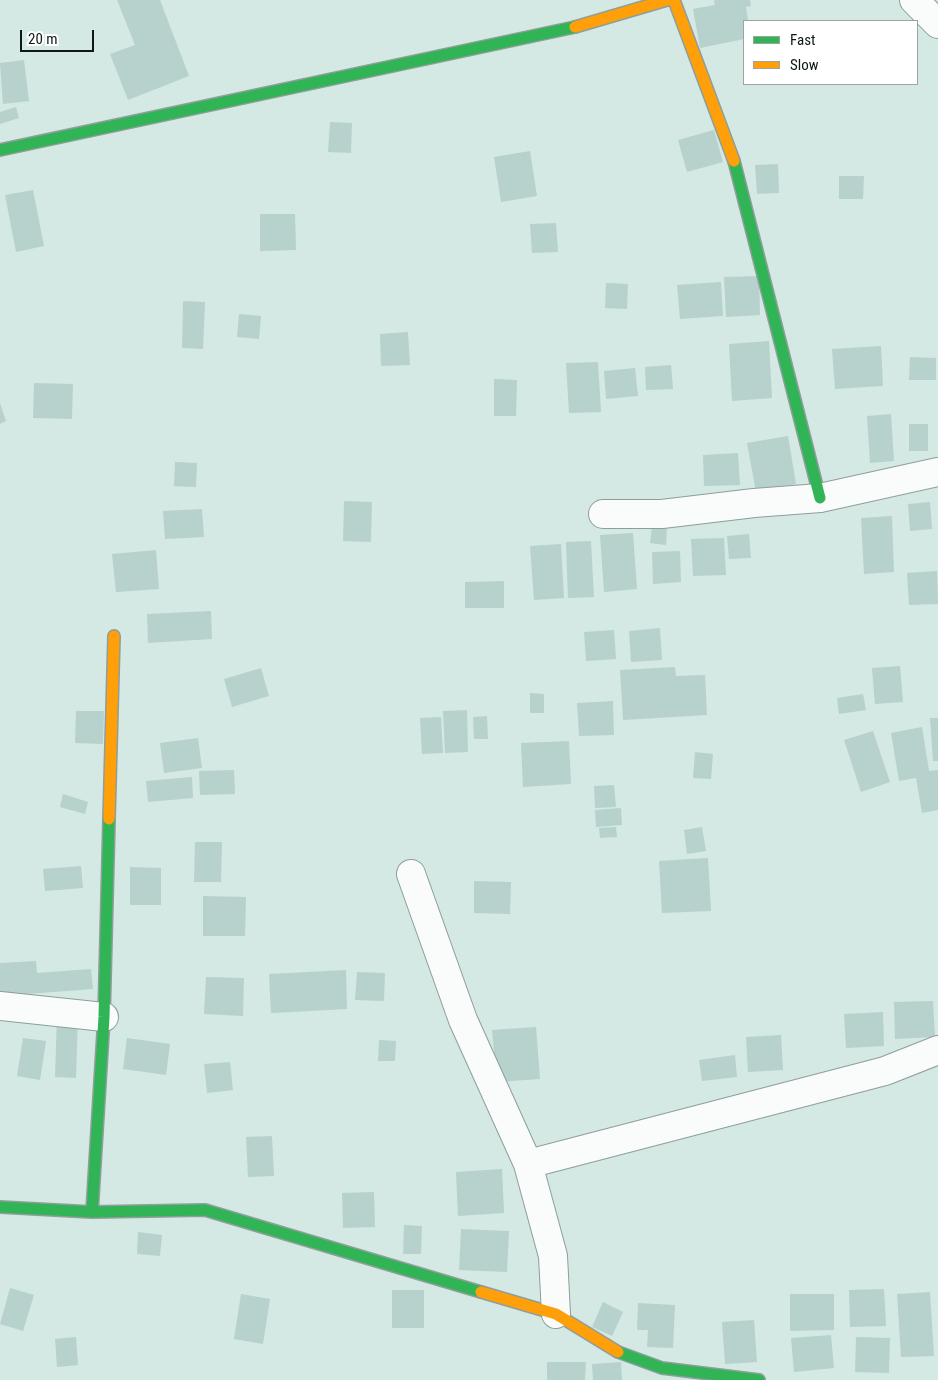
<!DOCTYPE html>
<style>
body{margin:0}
#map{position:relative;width:938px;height:1380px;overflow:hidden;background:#d4e8e4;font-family:"Roboto Condensed",sans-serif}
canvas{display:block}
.legend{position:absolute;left:743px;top:20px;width:175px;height:65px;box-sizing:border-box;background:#fff;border:1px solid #9ea3a2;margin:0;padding:6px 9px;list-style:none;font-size:15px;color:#0c1917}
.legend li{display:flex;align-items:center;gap:10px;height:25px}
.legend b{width:25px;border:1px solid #9ea3a2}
.scale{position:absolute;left:20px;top:30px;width:74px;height:22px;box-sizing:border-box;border:2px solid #0c1917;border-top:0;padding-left:6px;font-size:15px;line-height:18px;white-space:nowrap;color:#0c1917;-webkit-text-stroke:4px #fff;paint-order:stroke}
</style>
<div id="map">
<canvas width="938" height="1380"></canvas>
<ul class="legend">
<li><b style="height:6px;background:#30b455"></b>Fast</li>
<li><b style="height:6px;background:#ff9f0a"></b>Slow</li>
</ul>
<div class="scale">20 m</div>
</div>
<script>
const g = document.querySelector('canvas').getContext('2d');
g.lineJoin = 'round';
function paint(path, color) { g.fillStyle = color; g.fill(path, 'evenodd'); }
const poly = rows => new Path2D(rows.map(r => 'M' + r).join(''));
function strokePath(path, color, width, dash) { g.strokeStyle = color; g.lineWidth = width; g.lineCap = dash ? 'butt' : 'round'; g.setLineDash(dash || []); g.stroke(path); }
paint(poly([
 [117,0,160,0,189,76,128,100,110,54,135,45],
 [714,0,750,0,751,6,746,7,748,21,744,21,744,39,700,48,693,9,715,5],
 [24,60,29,101,3,104,0,63],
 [16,107,19,118,0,124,0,112],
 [330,122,352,123,351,153,328,152],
 [714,130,723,162,687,172,678,140],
 [530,151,537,196,501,202,494,157],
 [778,164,779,193,757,194,755,165],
 [839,176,864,176,863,199,839,199],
 [33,190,44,246,16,252,5,195],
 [260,214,295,214,296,250,260,251],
 [556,223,558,252,532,253,530,224],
 [759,276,760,315,726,317,724,277],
 [721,282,723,316,680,319,677,285],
 [606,283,628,284,627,309,605,308],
 [183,301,205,302,203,349,182,348],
 [239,314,261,316,259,339,237,337],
 [408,332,410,365,381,366,380,334],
 [769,341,772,398,732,401,729,344],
 [881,346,883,386,835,389,832,349],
 [910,357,936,358,936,380,909,380],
 [598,362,601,412,569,413,566,363],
 [671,365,673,389,646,390,645,367],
 [635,368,638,396,606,399,604,371],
 [494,379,517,380,516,416,494,416],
 [34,383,73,384,72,419,33,418],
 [0,403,6,421,0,424],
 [891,414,894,461,870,463,867,416],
 [909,424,928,424,928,451,909,451],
 [788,436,796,484,756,492,747,443],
 [738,453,740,485,704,486,703,455],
 [175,462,197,463,196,487,174,486],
 [344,501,372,502,371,542,343,541],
 [930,502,932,529,910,531,908,504],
 [202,509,204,537,165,539,163,511],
 [892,516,894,572,864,574,861,518],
 [652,527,667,529,666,545,650,543],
 [633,533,637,589,604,592,600,535],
 [749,534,751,558,729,559,727,536],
 [724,538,726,575,693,576,691,539],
 [591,541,594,597,568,598,566,542],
 [561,544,564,598,534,600,530,546],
 [156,550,159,589,116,592,112,554],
 [680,551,681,582,653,584,652,552],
 [937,571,938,604,909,605,907,573],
 [504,581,504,608,465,608,465,582],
 [211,611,212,639,148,643,147,614],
 [660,628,662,660,631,662,629,631],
 [614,630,616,659,586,661,584,632],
 [900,666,903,702,875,704,872,668],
 [675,667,676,676,705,675,707,715,623,720,620,670],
 [261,668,269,696,232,707,224,679],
 [530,693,544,694,544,713,530,713],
 [863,694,866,710,839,714,837,698],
 [613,701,614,735,579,736,577,703],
 [467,710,468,752,445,753,443,711],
 [76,711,104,711,103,744,75,743],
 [487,716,488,739,474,739,473,717],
 [441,717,443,753,422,754,420,718],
 [930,718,938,718,938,761,933,761],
 [922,727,929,771,938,770,938,810,922,813,916,778,899,781,891,733],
 [873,731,890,782,861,792,844,740],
 [198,738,202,768,164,773,160,743],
 [569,741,571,784,523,787,521,743],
 [695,752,713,754,711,779,693,778],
 [234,770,235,794,200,795,199,771],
 [192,777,193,798,148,802,146,781],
 [614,785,616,807,595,808,594,786],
 [63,794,88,802,85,814,60,807],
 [621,808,622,825,596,827,595,810],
 [616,827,617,837,600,838,599,828],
 [702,827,706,851,687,854,684,830],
 [195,842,222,842,221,882,194,882],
 [708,858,711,911,662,913,659,861],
 [81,866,83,888,45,891,43,869],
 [130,867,161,868,161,905,130,905],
 [474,881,511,882,510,914,474,913],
 [203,896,246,897,245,936,203,936],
 [36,961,37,973,91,969,93,989,0,996,0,963],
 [346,970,347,1009,271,1013,269,974],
 [357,972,385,973,384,1001,355,1000],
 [206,977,244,978,243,1016,204,1014],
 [933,1001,935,1037,895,1039,894,1002],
 [883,1012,884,1046,846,1048,844,1014],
 [57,1015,78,1015,76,1078,55,1077],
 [536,1027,540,1079,497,1082,492,1030],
 [781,1035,783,1070,748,1072,746,1037],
 [23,1038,46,1041,40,1080,17,1076],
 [127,1038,170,1044,166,1075,123,1069],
 [379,1040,396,1041,395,1061,378,1061],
 [735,1055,737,1077,702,1081,699,1060],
 [230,1062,233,1090,207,1093,204,1064],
 [272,1136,274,1176,248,1177,246,1137],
 [502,1169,504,1213,458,1216,456,1172],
 [374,1192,375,1227,343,1228,342,1193],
 [404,1225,422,1226,421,1254,403,1254],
 [461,1229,509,1231,507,1272,459,1270],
 [138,1232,162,1235,160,1256,137,1254],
 [10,1288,34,1295,23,1331,0,1324],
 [884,1289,886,1326,850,1327,849,1290],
 [392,1290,424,1290,424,1328,392,1328],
 [930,1292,934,1356,901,1357,897,1294],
 [241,1294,270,1299,263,1344,234,1339],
 [790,1294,834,1294,834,1330,790,1331],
 [603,1302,623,1312,612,1336,592,1327],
 [638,1303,675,1305,673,1348,647,1347,648,1330,637,1330],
 [754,1320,757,1362,725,1364,722,1322],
 [831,1335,834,1368,794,1372,791,1338],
 [76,1337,78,1365,57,1367,55,1339],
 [856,1337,890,1338,889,1373,855,1372],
 [547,1362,586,1362,585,1380,547,1380],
 [621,1362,622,1380,593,1380,592,1364]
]), '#b7d1cc');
const street = poly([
 [914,0,938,24],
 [603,514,662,514,754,503,820,498,938,472],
 [411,874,463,1020,528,1164,553,1256,556,1314],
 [0,1006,104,1017],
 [528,1164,885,1071,938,1050]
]);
const fast = poly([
 [0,150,575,27],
 [734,161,820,498],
 [0,1207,92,1212,205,1210,481,1292],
 [92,1212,104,1017,109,819],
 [618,1352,662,1368,759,1380]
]);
const slow = poly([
 [674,0,734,161],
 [575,27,667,0],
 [109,819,114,636],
 [481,1292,556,1314,618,1352]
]);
strokePath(street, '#8e9e9a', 30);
strokePath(fast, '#8e9e9a', 14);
strokePath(slow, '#8e9e9a', 14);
strokePath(street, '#f9fcfb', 28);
strokePath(fast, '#30b455', 11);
strokePath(slow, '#ff9f0a', 11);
</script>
